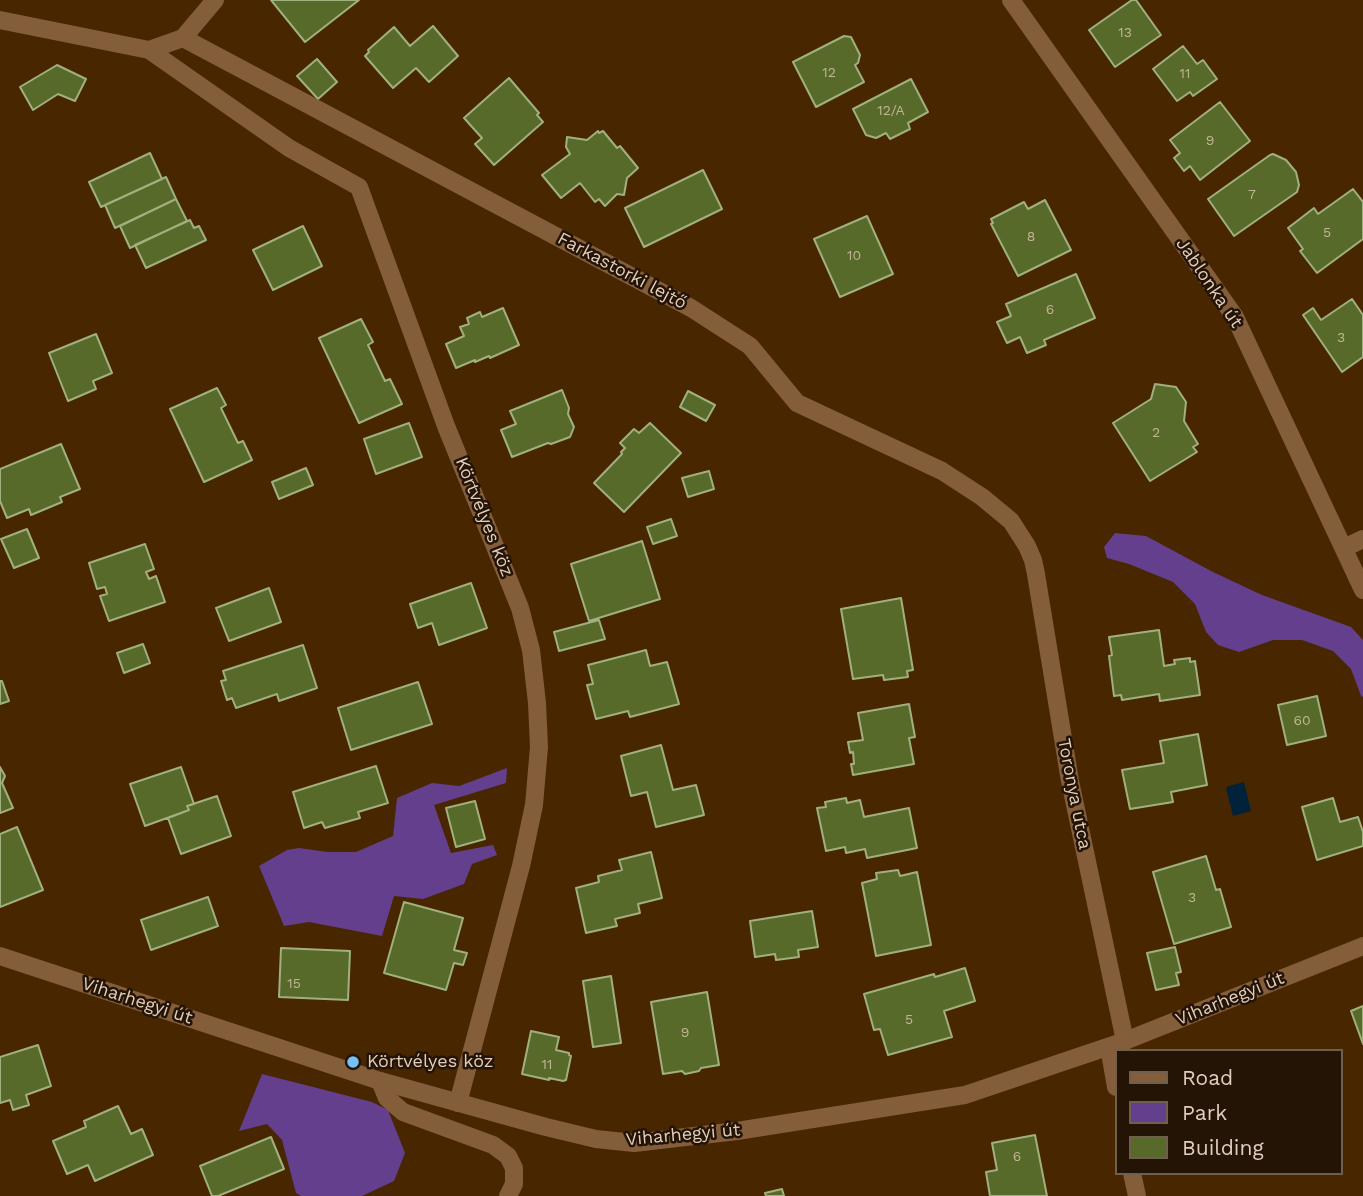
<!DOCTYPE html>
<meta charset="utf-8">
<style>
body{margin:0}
#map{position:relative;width:1363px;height:1196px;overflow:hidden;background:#482600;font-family:"Work Sans",sans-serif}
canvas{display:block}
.legend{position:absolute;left:1115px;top:1049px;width:228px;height:126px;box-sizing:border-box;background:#231406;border:2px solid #705e4e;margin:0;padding:9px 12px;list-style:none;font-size:21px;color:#e3cdbb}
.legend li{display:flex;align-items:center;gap:14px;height:35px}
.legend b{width:35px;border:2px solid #705e4e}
</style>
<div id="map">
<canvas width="1363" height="1196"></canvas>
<ul class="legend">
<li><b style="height:9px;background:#845d3a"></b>Road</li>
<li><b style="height:19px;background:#633f8e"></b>Park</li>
<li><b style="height:19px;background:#586a29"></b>Building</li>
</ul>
</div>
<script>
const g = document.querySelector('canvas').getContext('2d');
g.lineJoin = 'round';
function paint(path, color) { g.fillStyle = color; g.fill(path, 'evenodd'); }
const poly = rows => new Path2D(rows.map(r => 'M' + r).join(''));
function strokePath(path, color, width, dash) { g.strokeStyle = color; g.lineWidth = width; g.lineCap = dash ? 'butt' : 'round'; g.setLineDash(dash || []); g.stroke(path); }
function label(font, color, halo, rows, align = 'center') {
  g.font = font + ' "Work Sans",sans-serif'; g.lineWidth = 5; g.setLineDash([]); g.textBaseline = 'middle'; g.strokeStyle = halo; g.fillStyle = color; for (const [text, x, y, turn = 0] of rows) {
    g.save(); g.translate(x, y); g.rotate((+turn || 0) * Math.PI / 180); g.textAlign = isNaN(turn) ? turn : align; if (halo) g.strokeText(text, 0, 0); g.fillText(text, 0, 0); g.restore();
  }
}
paint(poly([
 [1115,533,1146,536,1213,572,1262,595,1351,627,1363,640,1363,697,1361,696,1351,669,1333,651,1302,640,1273,640,1239,652,1218,645,1206,632,1195,604,1173,582,1129,564,1107,558,1104,547],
 [507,768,506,783,434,805,451,853,493,845,497,855,472,864,464,884,423,899,394,896,382,936,309,922,284,926,259,866,287,850,299,848,328,852,356,852,393,836,397,798,432,783,459,786],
 [262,1074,372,1102,388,1110,405,1153,394,1181,362,1196,301,1196,296,1193,282,1140,267,1124,239,1131]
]), '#633f8e');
paint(poly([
 [1244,782,1251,811,1233,816,1226,787]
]), '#00223a');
const building = poly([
 [271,0,359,0,305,42,271,0],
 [1132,0,1136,0,1161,35,1115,67,1089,30,1132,0],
 [433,26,458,56,429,82,416,68,393,88,365,56,369,52,368,50,394,27,410,46,433,26],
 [844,36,851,37,860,55,858,63,855,65,864,82,816,107,793,62,844,36],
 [1183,46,1197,64,1203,60,1217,79,1193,96,1190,92,1177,101,1153,69,1183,46],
 [317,59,337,82,318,99,297,76,317,59],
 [57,65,86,79,75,101,58,94,33,110,20,87,57,65],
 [509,78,539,113,537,115,543,122,494,165,475,144,482,138,464,118,509,78],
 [911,79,928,112,908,123,910,129,890,139,886,133,876,138,866,135,853,109,911,79],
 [1220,102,1250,141,1200,180,1190,166,1184,171,1174,158,1180,153,1170,140,1220,102],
 [598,131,599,133,603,131,617,148,620,146,638,168,627,178,624,195,617,194,605,206,599,199,595,202,580,183,561,198,542,175,570,154,566,147,567,137,587,140,598,131],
 [150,153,162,179,101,207,89,182,150,153],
 [1273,154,1286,160,1296,172,1299,185,1297,192,1234,236,1208,199,1270,155,1273,154],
 [703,170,722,209,644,247,625,208,703,170],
 [166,177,176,199,115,228,105,205,166,177],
 [1353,189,1363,202,1363,239,1317,273,1300,251,1303,249,1288,228,1314,208,1318,214,1353,189],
 [176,199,187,221,130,248,120,226,176,199],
 [1045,200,1071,250,1018,276,991,224,993,223,991,219,1024,202,1028,209,1045,200],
 [867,216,893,274,840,297,814,239,867,216],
 [190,220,194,228,199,226,206,240,146,268,135,245,190,220],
 [303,226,322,266,273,290,253,250,303,226],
 [1076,274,1095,318,1044,340,1046,345,1027,353,1020,337,1007,343,997,322,1011,316,1006,304,1076,274],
 [1352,299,1363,315,1363,357,1342,372,1303,315,1313,308,1321,320,1352,299],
 [503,308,519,345,490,358,489,356,475,362,475,360,456,368,446,344,464,336,460,327,469,324,467,318,480,312,482,317,503,308],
 [361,319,373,342,368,345,385,381,390,379,402,404,359,423,319,338,361,319],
 [96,334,112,373,93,381,96,389,68,401,49,353,96,334],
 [1155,384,1176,387,1186,402,1184,421,1198,444,1193,447,1197,452,1150,481,1113,423,1151,399,1155,384],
 [217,388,226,405,221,408,238,443,243,441,252,460,204,482,170,409,217,388],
 [562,390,569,408,568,414,574,427,570,437,551,444,548,443,512,457,501,430,516,424,510,411,562,390],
 [688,391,715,405,706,421,680,407,688,391],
 [409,423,422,457,376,474,364,439,409,423],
 [650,423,681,453,624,512,594,483,622,454,621,452,625,448,620,443,634,429,639,433,650,423],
 [61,444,80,489,60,497,62,502,31,515,29,509,7,518,0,501,0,469,61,444],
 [306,468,313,485,279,499,272,482,306,468],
 [709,471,714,489,688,497,682,478,709,471],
 [671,519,677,536,653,544,647,527,671,519],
 [27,529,39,558,14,568,1,539,27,529],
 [642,541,660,599,589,621,571,564,642,541],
 [145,544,154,569,146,572,149,579,156,576,165,602,109,621,100,596,107,594,105,587,97,589,89,563,145,544],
 [471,583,487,628,439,645,432,623,418,628,410,604,471,583],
 [269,588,281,622,229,641,216,608,269,588],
 [901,598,913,670,907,671,908,677,884,680,883,675,853,679,841,609,901,598],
 [599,620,605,639,559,651,554,632,599,620],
 [1159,630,1164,666,1175,664,1174,660,1190,658,1190,662,1195,661,1200,695,1160,701,1159,694,1122,700,1121,695,1114,696,1109,656,1112,655,1109,637,1159,630],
 [143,644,150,663,124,673,117,653,143,644],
 [303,645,317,688,279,701,277,694,236,708,232,698,227,700,221,681,226,680,223,671,303,645],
 [646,650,650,666,667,662,679,704,630,717,628,711,596,719,587,685,593,684,588,665,646,650],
 [0,681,2,681,9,701,0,704,0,681],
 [418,682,432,724,351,750,338,708,418,682],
 [1317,696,1326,736,1287,745,1278,705,1317,696],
 [909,704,915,737,909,738,914,764,853,775,851,764,854,764,853,752,850,753,848,742,863,740,858,713,909,704],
 [1198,734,1207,785,1171,792,1173,802,1130,809,1122,770,1164,763,1160,741,1198,734],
 [661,745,673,790,696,785,704,815,656,827,647,792,631,796,621,756,661,745],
 [376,766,388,803,358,812,360,818,325,828,322,822,304,828,293,792,376,766],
 [0,767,5,776,2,783,13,808,0,813,0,767],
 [181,767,194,804,187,806,189,810,145,826,130,784,181,767],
 [217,796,231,836,181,854,168,818,189,810,187,806,217,796],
 [846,798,847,803,860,800,864,817,909,808,917,848,867,858,865,849,846,853,845,847,826,851,817,808,826,807,825,802,846,798],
 [1333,798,1340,822,1358,817,1363,832,1363,846,1317,860,1302,807,1333,798],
 [475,801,485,839,456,847,446,808,475,801],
 [17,827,43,890,0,907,0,834,17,827],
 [651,852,662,898,638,904,640,913,615,919,617,926,586,933,576,888,599,882,598,876,622,870,619,860,651,852],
 [1206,856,1216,890,1220,889,1231,927,1174,944,1153,872,1206,856],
 [898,870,900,876,917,872,931,945,876,956,862,883,877,879,876,873,898,870],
 [208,897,218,926,151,950,141,920,208,897],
 [404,902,463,918,454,950,467,953,463,965,454,963,446,990,384,973,404,902],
 [812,911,818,947,798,950,799,957,776,960,775,954,755,957,750,921,812,911],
 [1175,947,1181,972,1176,973,1179,985,1156,990,1147,953,1175,947],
 [281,948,350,951,348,1000,279,997,281,948],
 [965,968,975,1001,944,1011,952,1037,888,1055,880,1029,874,1030,864,994,934,974,935,977,965,968],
 [611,976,621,1043,593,1047,583,981,611,976],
 [707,992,719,1065,701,1068,699,1071,685,1074,682,1071,663,1074,651,1002,707,992],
 [1363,1006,1363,1044,1351,1011,1363,1006],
 [531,1031,559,1037,556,1050,569,1053,569,1055,571,1056,566,1080,563,1081,549,1078,549,1080,522,1074,531,1031],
 [38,1045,51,1086,26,1095,29,1105,13,1110,10,1100,0,1103,0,1057,38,1045],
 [118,1106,131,1134,142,1129,153,1155,95,1181,88,1165,67,1174,53,1141,86,1127,84,1121,118,1106],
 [1035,1135,1047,1196,990,1196,986,1172,997,1170,992,1143,1035,1135],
 [271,1137,284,1169,218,1196,212,1196,200,1166,271,1137],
 [782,1189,784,1196,766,1196,765,1193,782,1189]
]);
paint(building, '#586a29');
strokePath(building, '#a0b07e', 2);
strokePath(poly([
 [0,20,149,50,289,148,359,187,446,426,520,608,531,650,537,703,539,747,534,805,521,866,458,1103],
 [183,38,691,308,750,346,797,403,942,471,982,497,1011,521,1027,546,1033,560,1036,574,1070,781,1125,1041],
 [149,50,183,38,215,0],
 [1344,548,1363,539],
 [1109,1047,1116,1087],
 [380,1081,387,1098,403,1112,493,1145,508,1156,514,1168,514,1184,508,1196],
 [1132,1173,1137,1196]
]), '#845d3a', 18);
strokePath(poly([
 [1011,0,1235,317,1363,590],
 [0,956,380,1081,546,1127,596,1139,634,1143,737,1131,965,1095,1125,1041,1363,946]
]), '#845d3a', 18);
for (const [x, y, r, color] of [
 [353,1062,7,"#77c0f7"]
]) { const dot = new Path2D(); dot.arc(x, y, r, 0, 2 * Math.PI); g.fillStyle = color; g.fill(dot); strokePath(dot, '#231406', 2.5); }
label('14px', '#c0b496', null, [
 ["13",1125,33],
 ["12",829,73],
 ["11",1185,74],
 ["12/A",891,111],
 ["9",1210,141],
 ["7",1252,195],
 ["5",1327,233],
 ["8",1031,237],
 ["10",854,256],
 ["6",1050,310],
 ["3",1341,338],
 ["2",1156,433],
 ["60",1302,721],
 ["3",1192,898],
 ["15",294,984],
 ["5",909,1020],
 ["9",685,1033],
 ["11",547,1065],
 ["6",1017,1157]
]);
label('18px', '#e3cdbb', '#231406', [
 ["Farkastorki lejtő",622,271,28],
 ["Jablonka út",1209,283,56],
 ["Körtvélyes köz",484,517,68],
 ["Toronya utca",1074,794,79],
 ["Viharhegyi út",1230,999,-22],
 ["Viharhegyi út",137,1001,18],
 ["Viharhegyi út",683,1135,-5]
]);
label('18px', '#e3cdbb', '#231406', [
 ["Körtvélyes köz",367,1062]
], 'left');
</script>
